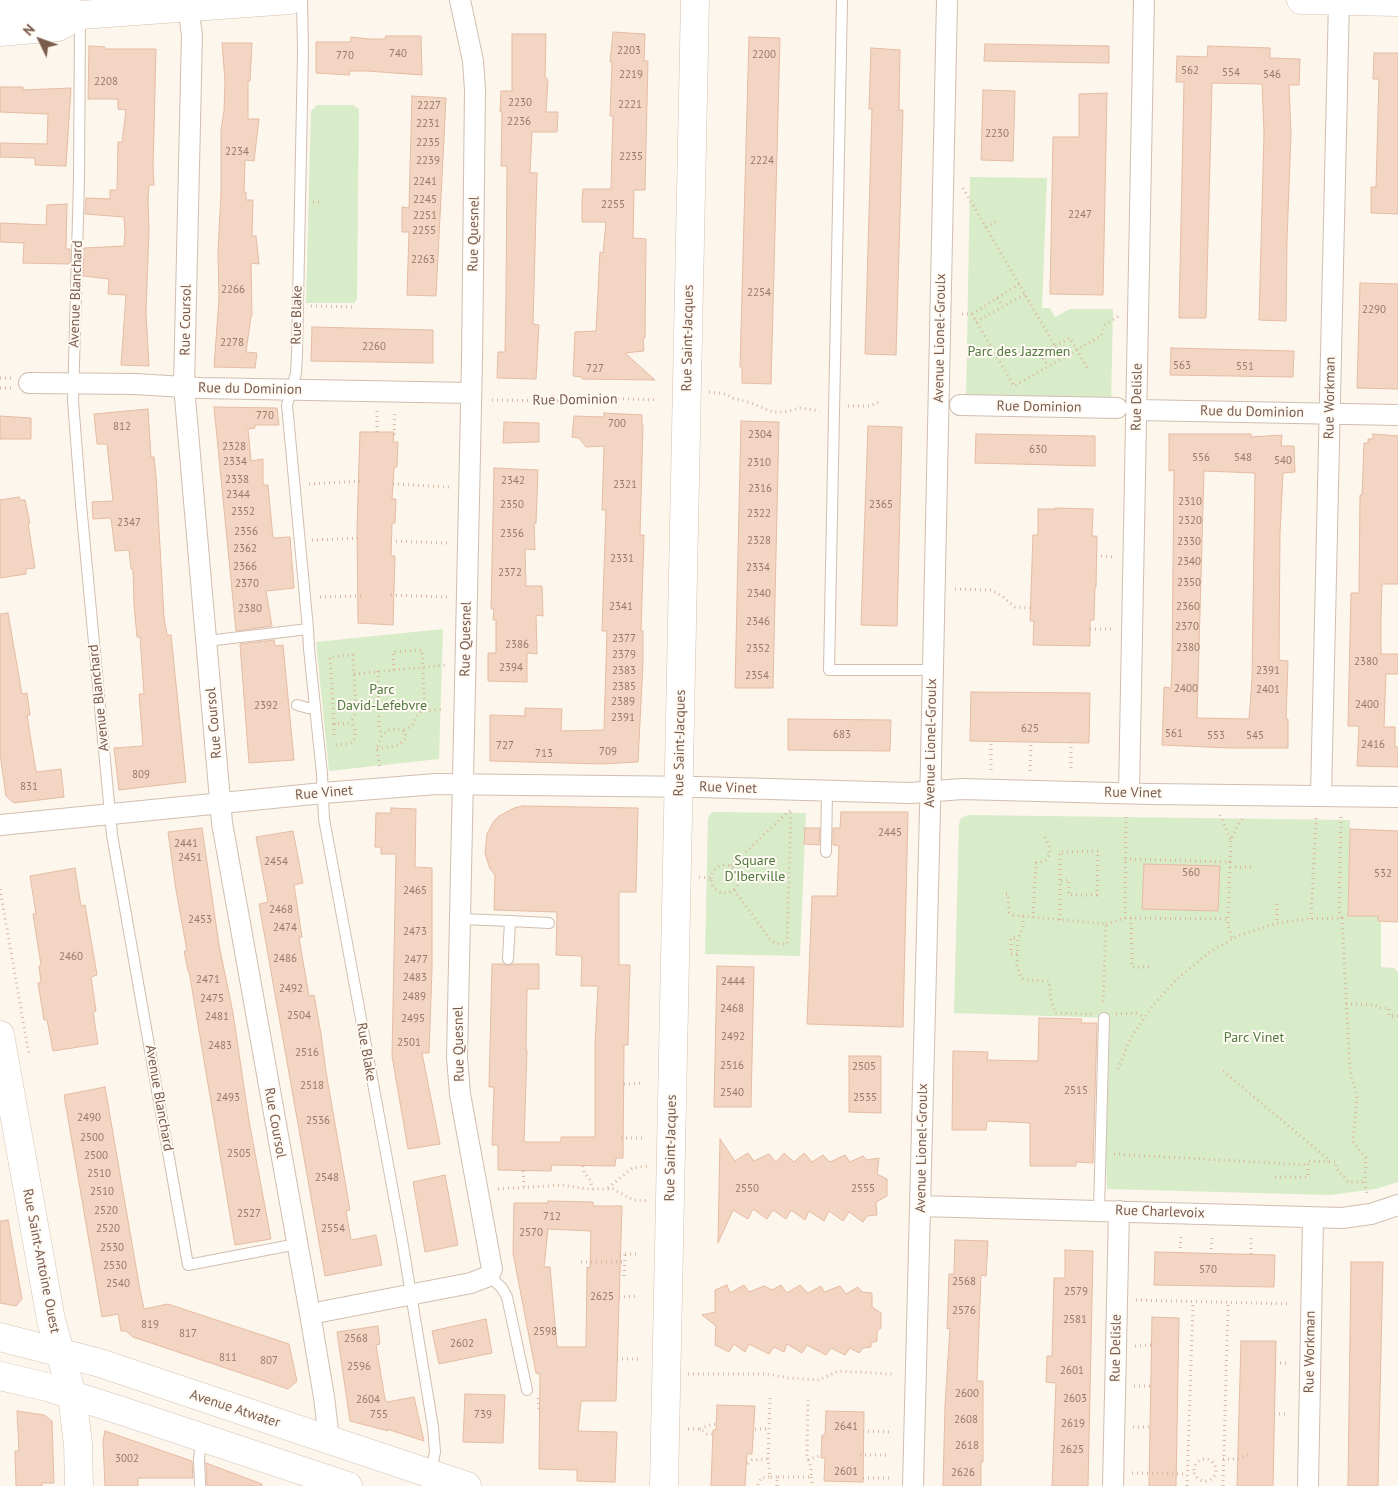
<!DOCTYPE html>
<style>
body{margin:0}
#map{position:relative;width:1398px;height:1486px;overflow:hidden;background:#fdf6ec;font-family:"PT Sans",sans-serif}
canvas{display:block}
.north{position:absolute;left:15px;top:15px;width:50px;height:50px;-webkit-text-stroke:4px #fffaf3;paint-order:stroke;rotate:312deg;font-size:14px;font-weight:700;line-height:20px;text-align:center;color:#7a5c4d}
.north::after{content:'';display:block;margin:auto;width:18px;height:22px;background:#7a5c4d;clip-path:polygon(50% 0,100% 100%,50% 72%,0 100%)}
</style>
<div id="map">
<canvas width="1398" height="1486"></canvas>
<div class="north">N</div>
</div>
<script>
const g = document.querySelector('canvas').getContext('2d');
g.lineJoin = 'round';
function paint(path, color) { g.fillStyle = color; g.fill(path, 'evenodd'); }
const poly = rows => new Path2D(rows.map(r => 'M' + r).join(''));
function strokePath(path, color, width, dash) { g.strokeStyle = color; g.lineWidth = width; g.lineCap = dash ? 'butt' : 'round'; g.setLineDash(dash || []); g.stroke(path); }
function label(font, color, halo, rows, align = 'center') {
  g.font = font + ' "PT Sans",sans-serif'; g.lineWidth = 4; g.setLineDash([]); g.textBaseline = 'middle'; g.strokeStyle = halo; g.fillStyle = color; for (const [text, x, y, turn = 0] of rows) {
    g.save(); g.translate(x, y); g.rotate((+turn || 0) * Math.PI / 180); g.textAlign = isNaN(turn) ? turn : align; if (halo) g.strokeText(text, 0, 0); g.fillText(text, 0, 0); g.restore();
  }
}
paint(poly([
 [317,105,353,105,359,109,357,299,354,303,306,303,311,111],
 [970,177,1047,178,1042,308,1050,308,1055,317,1070,309,1113,309,1111,405,966,401],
 [443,629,439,759,329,771,316,642],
 [712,812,806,813,800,956,705,954,708,818],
 [968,815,1350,820,1348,915,1378,916,1381,921,1381,967,1394,968,1398,972,1398,1182,1376,1189,1330,1195,1107,1189,1106,1154,1110,1018,954,1013,959,824,961,818]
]), '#d8ecc9');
const building = poly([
 [613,32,645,34,644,61,648,61,645,190,634,190,633,238,646,239,645,338,643,338,644,351,625,353,655,380,582,379,582,377,573,376,575,332,596,331,600,252,603,253,606,222,582,222,582,201,583,189,611,189,613,116,610,116,612,62,610,62,613,32],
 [512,34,546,34,545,76,548,80,546,112,558,112,557,132,532,132,530,173,537,173,533,324,539,325,536,379,497,378,498,352,505,352,506,298,507,166,501,166,502,112,500,112,501,91,512,91,512,34],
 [386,36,421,36,422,75,367,71,349,71,350,75,316,73,316,42,351,42,351,37,369,39,385,39,386,36],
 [749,37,780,38,771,384,742,383,742,367,740,367,749,37],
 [222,43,252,43,250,81,248,81,248,119,259,119,254,161,245,160,244,192,246,192,246,200,253,200,252,236,256,236,259,264,251,263,252,316,251,316,246,352,257,353,255,368,214,367,219,299,218,251,221,194,221,130,224,111,225,81,222,43],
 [985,44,1109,46,1109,63,984,61,985,44],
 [89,46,105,47,104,49,156,49,153,168,154,185,149,185,148,200,149,229,146,312,149,366,121,365,126,295,108,294,109,279,83,276,84,248,124,246,125,232,124,217,85,214,86,198,110,199,110,190,117,190,118,142,122,142,126,110,118,109,118,99,88,99,89,46],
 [1208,46,1270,48,1270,58,1300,59,1299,85,1289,85,1291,134,1287,240,1286,321,1259,320,1264,133,1262,84,1212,83,1206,318,1179,318,1184,82,1176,82,1177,56,1207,57,1208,46],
 [871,48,900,50,899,110,903,110,896,355,865,354,872,109,869,109,871,48],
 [1374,53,1398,53,1398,214,1371,213,1371,187,1376,187,1379,79,1373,79,1374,53],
 [0,87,23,87,23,90,71,88,66,166,35,165,35,158,0,157,0,143,47,144,48,114,0,112,0,87],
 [983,90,1015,91,1013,161,981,160,983,90],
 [1107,93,1103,295,1050,294,1053,137,1079,137,1079,94,1107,93],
 [412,96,446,98,436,296,407,295,409,232,402,232,402,207,409,208,412,96],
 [67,204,66,249,70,249,70,264,23,263,24,243,0,242,0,223,46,225,47,205,67,204],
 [1360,283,1398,284,1398,389,1357,388,1360,283],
 [312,327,433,330,433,363,311,361,312,327],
 [1171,348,1294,351,1293,377,1170,375,1171,348],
 [214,407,277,408,279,425,255,425,255,428,248,429,251,461,263,459,263,485,268,485,273,538,290,537,294,588,266,591,272,626,236,631,214,407],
 [148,409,151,457,154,457,156,476,164,617,167,635,171,635,186,782,119,790,114,748,143,746,139,694,144,694,140,637,137,637,134,605,133,569,131,569,129,550,115,551,111,518,93,519,92,502,113,501,107,444,97,444,94,414,148,409],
 [604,413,642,415,642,425,643,425,640,535,644,535,641,631,643,631,643,662,638,762,602,764,490,761,490,715,525,716,525,708,562,709,561,731,604,730,607,631,602,631,606,510,602,510,604,446,586,447,579,438,572,437,574,416,604,417,604,413],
 [0,416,31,418,31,439,0,439,0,416],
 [741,421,779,422,773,688,735,688,741,421],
 [504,422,539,423,539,442,503,443,504,422],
 [868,426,902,427,897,626,861,625,868,426],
 [360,432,394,432,393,442,398,442,397,467,394,467,392,499,396,499,395,523,392,523,391,556,395,556,393,625,358,623,357,528,360,432],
 [976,434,1095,436,1095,466,975,463,976,434],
 [1169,434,1251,434,1251,437,1282,435,1281,446,1294,446,1295,472,1283,473,1280,533,1279,660,1288,661,1286,719,1288,719,1288,748,1229,748,1162,745,1164,687,1171,688,1172,664,1174,470,1169,471,1169,434],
 [1204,471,1255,473,1252,680,1249,719,1197,718,1204,471],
 [1373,434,1398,436,1398,584,1382,584,1381,617,1381,654,1398,654,1398,674,1386,674,1384,727,1395,727,1395,747,1398,747,1398,767,1357,766,1359,726,1348,726,1351,593,1359,593,1360,495,1362,495,1364,443,1368,443,1368,439,1373,439,1373,434],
 [494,468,538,470,536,523,534,523,535,550,525,549,526,586,542,586,543,616,536,615,537,654,527,653,527,682,488,681,488,653,496,653,496,620,493,620,494,609,491,609,494,468],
 [19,497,20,500,25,500,30,523,28,523,35,568,26,569,26,574,0,578,0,500,19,497],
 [1056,508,1093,509,1092,536,1097,536,1096,587,1095,587,1094,620,1090,620,1090,646,1033,645,1034,621,1030,621,1033,535,1038,535,1038,509,1056,509,1056,508],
 [8,613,22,694,27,693,30,715,27,715,36,772,61,769,64,797,14,803,6,796,0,754,0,614,8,613],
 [274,640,275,646,283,645,294,760,249,763,240,644,274,640],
 [971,692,1090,693,1089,743,970,741,971,692],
 [788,719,891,720,890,751,788,750,788,719],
 [523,806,638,808,636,892,619,892,619,965,630,965,628,1045,624,1045,623,1158,616,1158,615,1166,552,1165,551,1171,498,1170,498,1145,492,1145,494,1087,489,1087,492,964,503,964,508,966,513,964,539,964,539,989,527,989,526,1050,527,1050,524,1142,561,1142,561,1137,595,1137,595,1044,598,986,581,986,582,956,556,955,557,912,494,910,495,875,490,869,485,853,487,834,494,821,499,816,514,808,523,806],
 [391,808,416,809,415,867,432,868,432,969,429,1053,422,1053,440,1144,408,1149,392,1056,396,854,381,854,381,847,375,847,376,813,391,813,391,808],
 [841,812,908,812,903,1027,807,1024,812,896,837,896,839,846,833,845,833,828,840,828,841,812],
 [202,828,219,945,233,1013,249,1121,271,1239,235,1245,189,971,188,971,184,951,187,951,176,890,168,832,202,828],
 [805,828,820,828,819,845,804,844,805,828],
 [1350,829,1398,831,1398,922,1378,921,1378,916,1348,916,1350,829],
 [293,831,303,883,294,885,302,937,299,938,309,996,314,995,321,1034,326,1072,350,1210,346,1211,351,1240,376,1235,382,1265,325,1276,259,904,268,902,256,837,293,831],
 [1144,864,1220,866,1218,911,1142,909,1144,864],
 [75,868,81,906,85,905,97,975,91,977,96,1011,93,1012,98,1044,53,1051,47,1020,44,1020,38,983,41,982,39,966,41,965,33,914,36,914,30,876,75,868],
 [717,966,754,967,751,1107,714,1107,717,966],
 [1039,1018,1082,1019,1081,1023,1097,1023,1093,1163,1076,1162,1076,1166,1030,1166,1030,1123,987,1121,986,1130,952,1130,953,1051,988,1052,987,1060,1038,1061,1039,1018],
 [849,1056,881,1056,881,1113,849,1112,849,1056],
 [105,1087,140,1290,144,1309,168,1304,289,1344,297,1381,288,1389,133,1337,126,1331,121,1331,118,1314,102,1317,64,1095,105,1087],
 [720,1139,735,1161,748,1153,754,1161,769,1154,776,1162,784,1153,794,1162,804,1153,812,1162,823,1155,830,1162,845,1155,850,1162,863,1156,867,1160,879,1158,877,1174,887,1179,887,1196,876,1202,877,1215,867,1216,863,1222,849,1212,843,1221,829,1211,824,1221,809,1211,805,1220,791,1210,786,1219,773,1210,767,1219,753,1209,748,1219,733,1210,718,1243,720,1139],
 [445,1175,458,1245,425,1252,413,1182,445,1175],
 [548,1201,593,1202,593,1206,622,1206,616,1401,581,1401,578,1431,617,1432,615,1482,577,1481,577,1470,539,1469,540,1374,536,1373,513,1253,514,1203,548,1203,548,1201],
 [548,1229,591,1231,590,1268,587,1267,586,1347,557,1347,550,1267,544,1267,548,1229],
 [8,1220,22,1299,16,1306,0,1303,0,1221,8,1220],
 [955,1240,988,1241,986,1276,981,1275,977,1381,983,1381,983,1462,981,1461,981,1486,943,1486,945,1406,950,1328,947,1329,949,1274,954,1274,955,1240],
 [1065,1250,1093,1251,1088,1486,1052,1486,1056,1383,1046,1382,1047,1356,1052,1356,1054,1278,1065,1278,1065,1250],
 [1155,1252,1275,1255,1274,1287,1154,1285,1155,1252],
 [1351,1262,1383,1262,1378,1486,1348,1486,1351,1262],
 [727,1285,730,1293,744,1285,749,1292,764,1286,772,1290,781,1285,787,1293,800,1285,808,1293,821,1286,824,1292,840,1286,846,1294,858,1287,862,1292,872,1293,872,1307,881,1313,881,1328,877,1331,877,1341,871,1343,871,1347,863,1348,859,1353,850,1348,845,1355,831,1348,826,1355,807,1345,802,1353,787,1344,784,1352,774,1347,769,1354,749,1344,745,1352,734,1344,729,1352,715,1345,716,1326,702,1315,715,1312,715,1290,727,1285],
 [1152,1317,1179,1318,1176,1486,1149,1486,1152,1317],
 [486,1319,492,1353,439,1364,432,1331,486,1319],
 [378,1326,380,1344,376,1345,385,1399,387,1402,414,1397,424,1441,387,1429,388,1431,350,1421,337,1332,378,1326],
 [1241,1341,1276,1341,1273,1486,1237,1486,1241,1341],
 [465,1394,505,1395,503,1443,463,1442,465,1394],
 [717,1405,755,1406,752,1454,747,1454,745,1486,711,1486,713,1430,716,1430,717,1405],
 [17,1411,44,1415,52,1421,54,1483,42,1483,42,1486,16,1486,15,1451,19,1451,17,1411],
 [826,1411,864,1412,863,1482,824,1481,825,1458,821,1458,822,1435,825,1435,826,1411],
 [105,1431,192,1461,193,1478,138,1478,138,1486,105,1486,103,1441,105,1431],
 [206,1463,262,1484,262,1486,207,1486,206,1463]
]);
paint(building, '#f3d5c3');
strokePath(building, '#e6bba3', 1);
const lane = poly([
 [842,0,829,670,932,670],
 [80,17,79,180,73,401,81,504,112,835,155,1079,188,1265,297,1244],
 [308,629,309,649,322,774,324,819,402,1240,433,1427,435,1452,431,1472],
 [207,641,308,629,287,405,296,373,297,354,303,51,302,0],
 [297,705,308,708,315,708],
 [826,852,827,791],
 [460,919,510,921,508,959],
 [510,921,549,923],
 [1099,1210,1104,1018],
 [489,1276,502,1288,507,1297,527,1390],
 [200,1486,199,1459,201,1440]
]);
const street = poly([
 [187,0,192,35,184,386,222,823,310,1314,324,1397,329,1439],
 [29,383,135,384,201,388,471,393],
 [960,405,1117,408],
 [1137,410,1398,415],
 [1129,793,1144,0],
 [1321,796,1339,0],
 [0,825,323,793,436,784,699,787,910,793,962,789,1150,794,1398,797],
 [921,1206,1342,1218,1371,1214,1398,1205],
 [310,1314,471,1283,489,1276,492,1269,460,1094,457,1057,472,360,475,90,473,61,460,0],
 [913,1486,930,809,947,0],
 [1113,1486,1119,1211],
 [1308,1486,1313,1218]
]);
const secondary = poly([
 [1301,0,1398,2],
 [0,10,54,7,80,15,290,0],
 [0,32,58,27,80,15],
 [0,1035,51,1320,72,1395,78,1444,79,1486],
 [0,1337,100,1363,467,1486],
 [0,1376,47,1387,116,1409,348,1486],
 [664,1486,695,0]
]);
strokePath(lane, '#d1beb0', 12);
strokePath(street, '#d1beb0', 22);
strokePath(secondary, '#d6c0b0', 29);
strokePath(poly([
 [963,188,1062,358],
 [313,202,323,202],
 [986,227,997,221],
 [997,298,1003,306],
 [311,306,355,307],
 [962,314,972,314,1014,386,1101,336,1105,325,1119,316],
 [972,314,1019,284],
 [976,322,1025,294],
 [1055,346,1070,338,1089,371],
 [1043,358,1048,366],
 [0,378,12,378],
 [0,388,12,388],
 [709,392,726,394,733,398,751,403,773,412,785,412,800,408,820,411],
 [492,400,569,401,569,397,658,400],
 [552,401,553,394],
 [848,406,870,406,879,402],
 [377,432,377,410],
 [394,435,395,411],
 [309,484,363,481],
 [393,484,449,487],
 [312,540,362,538],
 [391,541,448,543],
 [1096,556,1114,557],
 [955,589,991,590,1002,596,1015,607,1030,608],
 [391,595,447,597],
 [320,597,361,596],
 [1090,629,1111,629],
 [394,670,393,652,422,650,425,711],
 [378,671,379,727,382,735],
 [354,674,445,665],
 [334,724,330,657,353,655,356,713,350,723],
 [404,730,412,726,416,717,422,711,444,709],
 [334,735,334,724,349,723,352,724,355,730,355,738,353,742,348,744,335,745],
 [1071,742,1071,771],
 [377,749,399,745,406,738,405,732,401,729,397,729,389,730,382,735,377,749,380,768],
 [991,770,991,742],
 [1030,771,1031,742],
 [1220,815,1231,840],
 [1341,817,1339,911,1342,918],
 [1125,859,1230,862,1231,840,1238,824,1245,816],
 [1230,862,1228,925,1232,939],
 [1036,863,1045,861,1050,854,1049,844,1043,834],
 '711 879a14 14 0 1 1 28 0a14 14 0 1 1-28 0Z',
 [731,866,790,810],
 [1230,867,1252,867],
 [699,877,711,878],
 [0,889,29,1055],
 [734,890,770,939,775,943,787,944,791,809],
 [1006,894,1008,894,1009,912,1013,915,1106,924,1103,1004],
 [1277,904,1277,923],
 [1023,916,1023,927,1018,940,1017,966,1021,977,1025,980,1049,981,1051,1000,1055,1013,1092,1014],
 [1033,918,1036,860],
 [1125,918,1229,919],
 [1131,918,1132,967,1149,967],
 [1311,919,1316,817],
 [1060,920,1060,852,1098,851,1097,895,1069,895,1069,880,1060,881],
 [1106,924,1125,918,1126,814],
 [1017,954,1011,954,1011,938,1019,938],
 [1346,1004,1375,1005,1379,1008,1389,1008,1389,1016,1398,1016],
 [1116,1014,1136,1013,1144,1017],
 [1118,1069,1131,1037,1154,1004,1179,977,1210,952,1238,936,1277,923,1306,919,1342,918,1350,1071,1357,1097,1353,1142,1366,1158,1365,1184,1367,1194],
 [1223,1071,1329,1160,1328,1162],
 [624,1084,644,1083],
 [621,1138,643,1138],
 [1114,1154,1308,1165],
 [583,1166,584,1172,590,1180,593,1189],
 [523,1171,524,1187],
 [1275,1177,1308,1177,1308,1161,1336,1162,1336,1168,1348,1182,1365,1182],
 [608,1188,632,1168,649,1166],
 [498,1189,562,1185,588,1189,613,1189,633,1200,648,1201],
 [1180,1253,1181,1236],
 [620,1254,640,1254],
 [1211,1254,1212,1237],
 [1251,1254,1251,1238],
 [581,1262,625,1262],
 [624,1276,625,1254],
 [619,1297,639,1296],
 [1136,1300,1291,1304],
 [1135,1346,1151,1345],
 [617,1359,638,1359],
 [1275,1363,1290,1363],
 [688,1374,767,1374,789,1378,819,1380,838,1371,892,1374],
 [1134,1386,1150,1386],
 [538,1398,539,1409],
 [770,1398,768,1459,770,1477,777,1477],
 [1274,1414,1289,1414],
 [1133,1427,1150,1427],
 [688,1429,700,1429,707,1434,713,1434],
 [700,1429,709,1425,716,1424],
 [755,1429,768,1429],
 [863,1431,890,1432],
 [860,1455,890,1455],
 [1223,1459,1238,1459,1251,1454],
 '1194 1470a11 11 0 1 1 22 0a11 11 0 1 1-22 0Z',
 [808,1460,821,1455],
 [748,1464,752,1460,768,1459],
 [1132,1473,1187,1474],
 [811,1477,813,1486],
 [863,1478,889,1478],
 [758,1485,761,1478,770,1477],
 [777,1486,777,1477,811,1477,811,1467,807,1456,808,1399],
 [1187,1486,1193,1302],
 [1223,1486,1228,1303]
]), '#d9b8a5', 3, [1, 4]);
strokePath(lane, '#fff', 10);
strokePath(street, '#fff', 20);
strokePath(secondary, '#fff', 28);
label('11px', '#987a6a', null, [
 ["2203",629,51],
 ["740",398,54],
 ["2200",764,55],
 ["770",345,56],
 ["562",1190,71],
 ["554",1231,73],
 ["2219",631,75],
 ["546",1272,75],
 ["2208",106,82],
 ["2230",520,103],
 ["2221",630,105],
 ["2227",429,106],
 ["2236",519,122],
 ["2231",428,124],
 ["2230",997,134],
 ["2235",428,143],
 ["2234",237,152],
 ["2235",631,157],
 ["2239",428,161],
 ["2224",762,161],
 ["2241",425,182],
 ["2245",425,200],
 ["2255",613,205],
 ["2247",1080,215],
 ["2251",425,216],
 ["2255",424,231],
 ["2263",423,260],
 ["2266",233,290],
 ["2254",759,293],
 ["2290",1374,310],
 ["2278",232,343],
 ["2260",374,347],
 ["563",1182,366],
 ["551",1245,367],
 ["727",595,369],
 ["770",265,416],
 ["700",617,424],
 ["812",122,427],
 ["2304",760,435],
 ["2328",234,447],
 ["630",1038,450],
 ["556",1201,458],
 ["548",1243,458],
 ["540",1283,461],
 ["2334",235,462],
 ["2310",759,463],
 ["2338",237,480],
 ["2342",513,481],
 ["2321",625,485],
 ["2316",760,489],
 ["2344",238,495],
 ["2310",1190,502],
 ["2350",512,505],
 ["2365",881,505],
 ["2352",243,512],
 ["2322",759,514],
 ["2320",1190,521],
 ["2347",129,523],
 ["2356",246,532],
 ["2356",512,534],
 ["2328",759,541],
 ["2330",1189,542],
 ["2362",245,549],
 ["2331",622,559],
 ["2340",1189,562],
 ["2366",245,567],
 ["2334",758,568],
 ["2372",510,573],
 ["2350",1189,583],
 ["2370",247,584],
 ["2340",759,594],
 ["2341",621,607],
 ["2360",1188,607],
 ["2380",250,609],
 ["2346",758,622],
 ["2370",1187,627],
 ["2377",624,639],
 ["2386",517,645],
 ["2380",1188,648],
 ["2352",758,649],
 ["2379",624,655],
 ["2380",1366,662],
 ["2394",511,668],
 ["2383",624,671],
 ["2391",1268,671],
 ["2354",757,676],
 ["2385",624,687],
 ["2400",1186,689],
 ["2401",1268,690],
 ["2389",623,702],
 ["2400",1367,705],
 ["2392",266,706],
 ["2391",623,718],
 ["625",1030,729],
 ["561",1174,734],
 ["683",842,735],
 ["553",1216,736],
 ["545",1255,736],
 ["2416",1373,745],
 ["727",505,746],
 ["709",608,752],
 ["713",544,754],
 ["809",141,775],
 ["831",29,787],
 ["2445",890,833],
 ["2441",186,844],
 ["2451",190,858],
 ["2454",276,862],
 ["560",1191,873],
 ["532",1383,874],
 ["2465",415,891],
 ["2468",281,910],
 ["2453",200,920],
 ["2474",285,928],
 ["2473",415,932],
 ["2460",71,957],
 ["2486",285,959],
 ["2477",416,960],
 ["2483",415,978],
 ["2471",208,980],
 ["2444",733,982],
 ["2492",291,989],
 ["2489",414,997],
 ["2475",212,999],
 ["2468",732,1009],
 ["2504",299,1016],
 ["2481",217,1017],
 ["2495",413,1019],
 ["2492",733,1037],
 ["2501",409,1043],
 ["2483",220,1046],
 ["2516",307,1053],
 ["2516",732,1066],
 ["2505",864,1067],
 ["2518",312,1086],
 ["2515",1076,1091],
 ["2540",732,1093],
 ["2493",228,1098],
 ["2535",865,1098],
 ["2490",89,1118],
 ["2536",318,1121],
 ["2500",92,1138],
 ["2505",239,1154],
 ["2500",96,1156],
 ["2510",99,1174],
 ["2548",327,1178],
 ["2550",747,1189],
 ["2555",863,1189],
 ["2510",102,1192],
 ["2520",106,1211],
 ["2527",249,1214],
 ["712",552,1217],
 ["2520",108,1229],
 ["2554",333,1229],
 ["2570",531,1233],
 ["2530",112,1248],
 ["2530",115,1266],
 ["570",1208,1270],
 ["2568",964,1282],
 ["2540",118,1284],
 ["2579",1076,1292],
 ["2625",602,1297],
 ["2576",964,1311],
 ["2581",1075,1320],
 ["819",150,1325],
 ["2598",545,1332],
 ["817",188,1334],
 ["2568",356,1339],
 ["2602",462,1344],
 ["811",228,1358],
 ["807",269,1361],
 ["2596",359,1367],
 ["2601",1072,1371],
 ["2600",967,1394],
 ["2603",1075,1399],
 ["2604",368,1400],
 ["755",379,1415],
 ["739",483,1415],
 ["2608",966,1420],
 ["2619",1073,1424],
 ["2641",846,1427],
 ["2618",967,1446],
 ["2625",1072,1450],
 ["3002",127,1459],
 ["2601",846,1472],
 ["2626",963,1473]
]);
label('14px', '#7a5c4d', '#fffaf3', [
 ["Rue Quesnel",474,234,-89],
 ["Avenue Blanchard",76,294,-88],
 ["Rue Blake",297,315,-89],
 ["Rue Coursol",186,320,-89],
 ["Rue Saint-Jacques",688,338,-89],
 ["Avenue Lionel-Groulx",940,338,-89],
 ["Rue du Dominion",250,389,1],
 ["Rue Delisle",1137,397,-89],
 ["Rue Workman",1330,398,-89],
 ["Rue Dominion",575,400,-1],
 ["Rue Dominion",1039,407,1],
 ["Rue du Dominion",1252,412,1],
 ["Rue Quesnel",466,639,-89],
 ["Avenue Blanchard",99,698,-96],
 ["Rue Coursol",214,723,-95],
 ["Rue Saint-Jacques",680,743,-89],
 ["Avenue Lionel-Groulx",931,743,-89],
 ["Rue Vinet",728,788,2],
 ["Rue Vinet",324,793,-5],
 ["Rue Vinet",1133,793,1],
 ["Rue Quesnel",459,1044,-91],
 ["Rue Blake",366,1052,80],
 ["Avenue Blanchard",159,1098,80],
 ["Rue Coursol",275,1123,80],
 ["Rue Saint-Jacques",671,1148,-89],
 ["Avenue Lionel-Groulx",922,1148,-89],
 ["Rue Charlevoix",1160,1212,2],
 ["Rue Saint-Antoine Ouest",41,1261,79],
 ["Rue Delisle",1116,1348,-89],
 ["Rue Workman",1310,1352,-89],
 ["Avenue Atwater",235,1409,18]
]);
label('14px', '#537a41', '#fffaf3', [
 ["Parc des Jazzmen",1019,352],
 ["Parc",382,690],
 ["David-Lefebvre",382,706],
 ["Square",755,861],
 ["D'Iberville",755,877],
 ["Parc Vinet",1254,1038]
]);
</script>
